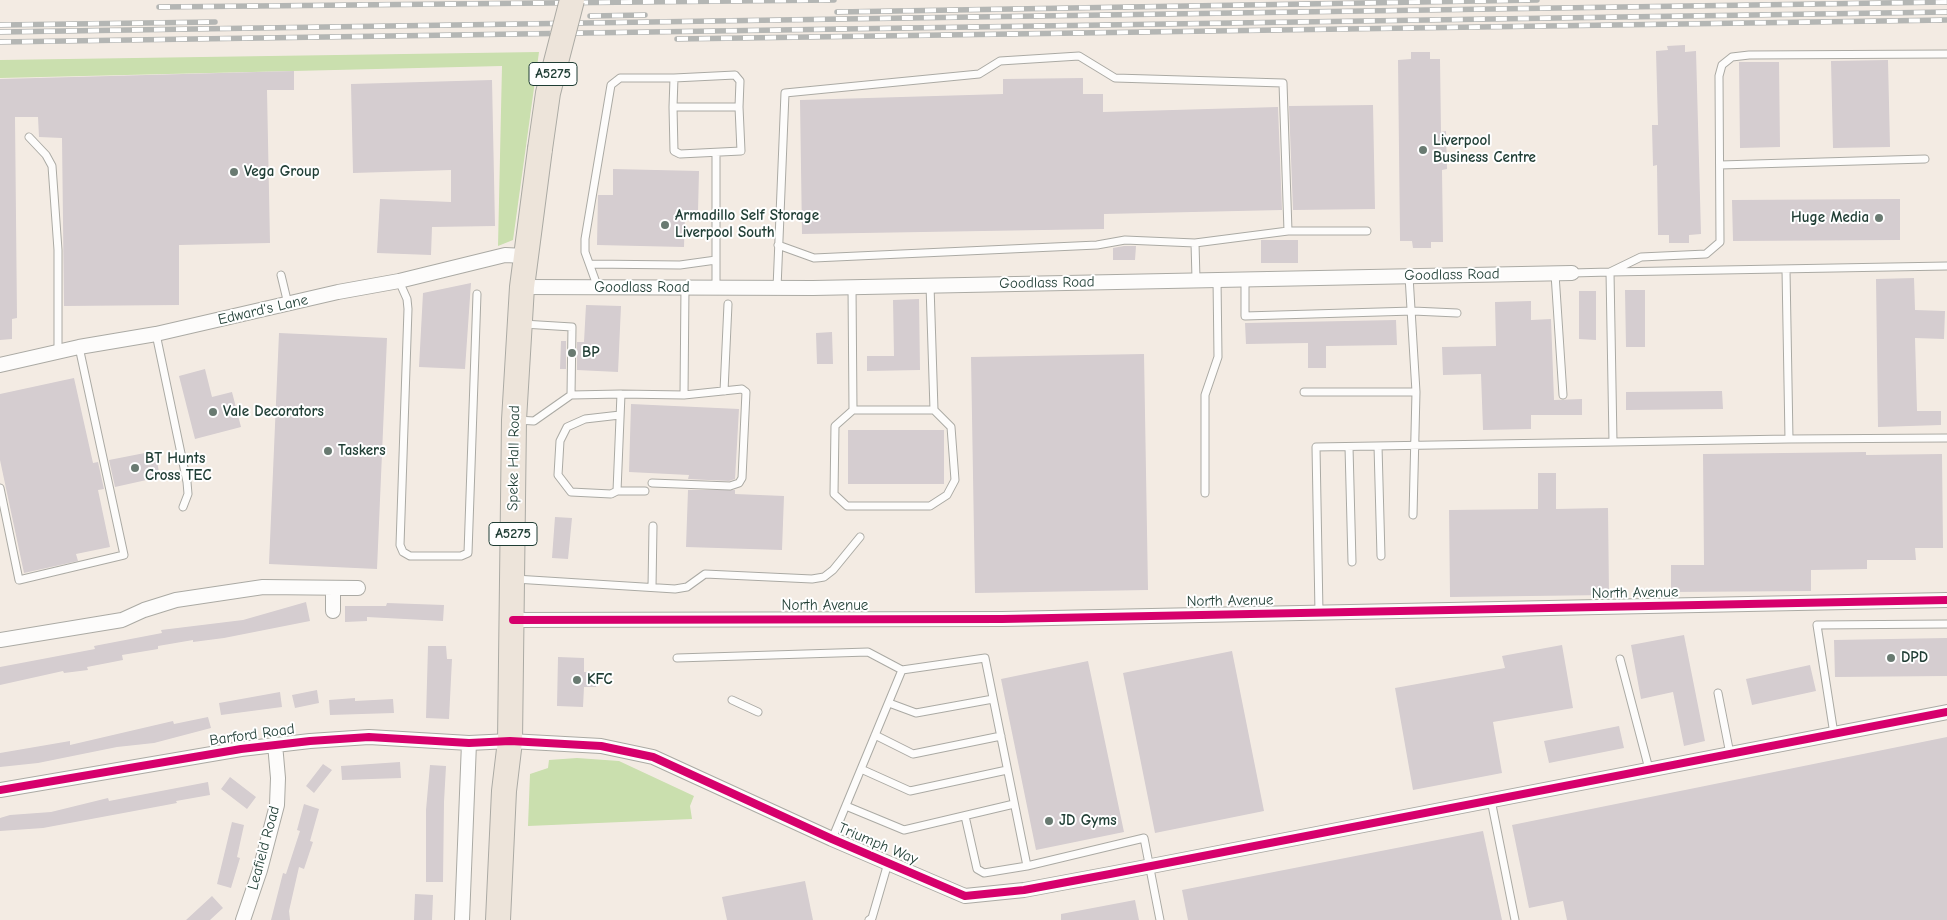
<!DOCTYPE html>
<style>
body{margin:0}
canvas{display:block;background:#f3ebe3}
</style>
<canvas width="1947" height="920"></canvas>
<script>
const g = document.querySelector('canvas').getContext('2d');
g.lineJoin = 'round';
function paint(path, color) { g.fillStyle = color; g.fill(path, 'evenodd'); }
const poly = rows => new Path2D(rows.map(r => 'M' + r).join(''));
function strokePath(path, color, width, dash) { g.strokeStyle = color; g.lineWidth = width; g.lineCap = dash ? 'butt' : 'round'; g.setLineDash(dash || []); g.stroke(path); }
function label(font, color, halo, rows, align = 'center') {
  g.font = font + ' "Comic Neue",sans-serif'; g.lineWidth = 4; g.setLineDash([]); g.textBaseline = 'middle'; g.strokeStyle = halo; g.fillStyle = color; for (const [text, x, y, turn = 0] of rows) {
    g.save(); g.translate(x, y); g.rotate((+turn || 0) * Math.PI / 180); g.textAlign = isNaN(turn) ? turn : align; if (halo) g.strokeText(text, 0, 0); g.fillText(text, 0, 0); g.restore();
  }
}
paint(poly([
 [539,52,513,240,498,246,502,66,0,78,0,60],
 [577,758,619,761,694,796,690,806,692,819,528,826,530,774,548,768,549,760]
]), '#cadfae');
paint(poly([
 [1685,45,1685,52,1696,51,1701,234,1689,235,1689,243,1669,243,1669,235,1658,235,1657,165,1653,166,1652,125,1658,125,1656,51,1668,50,1667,46],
 [1411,52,1430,52,1430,59,1440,59,1441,132,1446,131,1447,169,1442,170,1443,242,1431,242,1431,248,1413,248,1412,241,1400,241,1398,60,1411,59],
 [1888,60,1890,147,1833,148,1831,61],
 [1739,62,1779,62,1780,147,1740,148],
 [294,71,294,90,267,90,270,243,179,245,179,305,64,306,62,138,39,137,38,117,15,117,17,318,12,319,12,339,0,340,0,79],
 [1083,78,1083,94,1103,94,1103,112,1278,107,1282,210,1104,214,1104,229,802,234,800,100,1003,94,1003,79],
 [492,80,495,226,432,227,431,255,377,253,380,199,451,202,451,170,353,173,351,84],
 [1373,105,1375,209,1293,210,1289,106],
 [613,169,699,171,698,212,685,212,684,247,597,245,598,195,613,195],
 [1900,199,1900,240,1733,241,1732,200],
 [1261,240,1298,240,1298,263,1261,263],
 [1124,246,1136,246,1135,260,1113,260,1113,248],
 [1914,278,1915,310,1945,311,1944,339,1915,338,1917,411,1941,411,1941,425,1878,427,1876,279],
 [471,283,465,369,419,367,423,293],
 [1625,290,1645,290,1645,347,1626,347],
 [1579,291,1596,291,1596,340,1579,339],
 [919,299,920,370,867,371,867,356,894,356,893,300],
 [1531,301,1531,320,1551,319,1554,400,1582,399,1582,415,1531,415,1531,429,1483,430,1481,374,1443,375,1442,347,1496,346,1495,302],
 [586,305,621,306,618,372,577,370,577,342,584,342],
 [1396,320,1397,345,1326,346,1326,368,1308,368,1308,343,1246,344,1245,323],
 [832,332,833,364,817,364,816,333],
 [279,333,387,338,377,569,269,564],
 [561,341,566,341,566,369,560,369],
 [1144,354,1148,590,975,593,971,357],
 [205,369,212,397,232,392,241,427,195,439,179,376],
 [74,378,93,463,98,462,104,489,98,490,110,547,76,554,78,561,24,573,0,460,0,394],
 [1722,391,1723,409,1626,410,1626,392],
 [631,404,739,409,735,479,729,481,688,479,689,475,629,472],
 [848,430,944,430,944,484,848,484],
 [155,451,160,477,115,487,109,460],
 [1866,452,1866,455,1942,454,1943,548,1915,548,1916,560,1867,560,1867,569,1811,570,1811,591,1671,592,1671,565,1704,565,1703,454],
 [1538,473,1556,473,1556,509,1608,508,1609,595,1450,597,1449,510,1538,509],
 [688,490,735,490,735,494,784,496,782,550,686,547],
 [555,517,572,518,568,559,552,558],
 [306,602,310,621,224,638,193,642,193,640,158,646,158,649,122,655,123,660,87,667,88,670,64,673,63,671,0,685,0,667,95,649,94,646,162,633,161,630,243,620],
 [387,603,444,605,443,621,367,617,367,621,345,622,345,606,386,606],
 [1684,635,1705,741,1684,746,1673,692,1641,699,1631,645],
 [1947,638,1947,676,1835,677,1834,640],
 [1562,645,1573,708,1493,722,1502,773,1413,790,1395,688,1505,668,1502,656],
 [428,646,446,646,447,659,452,659,449,719,426,718],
 [1232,651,1264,811,1155,833,1123,673],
 [558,657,584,658,584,672,596,672,596,687,584,687,583,707,557,706],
 [1088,661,1124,832,1036,850,1001,679],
 [1810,665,1816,691,1752,705,1746,679],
 [317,690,319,703,295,708,292,695],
 [280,692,282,707,221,715,219,703],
 [355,698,355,701,393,699,394,713,330,715,329,700],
 [208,717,211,728,154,743,117,747,38,763,0,767,0,753,70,741,70,745,173,721,174,724],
 [1619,726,1624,748,1549,763,1544,741],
 [1947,737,1947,920,1567,920,1563,901,1529,908,1512,825],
 [400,762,401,778,342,780,341,766],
 [323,764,332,770,314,793,306,786],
 [430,765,446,766,444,802,443,882,426,882,426,810],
 [230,777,256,797,247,809,221,789],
 [208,782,210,795,176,801,177,803,43,828,0,831,0,818,10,815,51,812,108,798,109,801],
 [304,804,319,809,310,841,313,842,304,869,299,867,289,911,290,920,271,920,283,873,286,874,300,831,297,830],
 [232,822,244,825,237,857,240,858,231,888,217,884],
 [1483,831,1502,920,1188,920,1182,890],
 [805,881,813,920,727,920,722,897],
 [415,894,433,895,432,920,414,920],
 [212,896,223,908,210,920,186,920],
 [1135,900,1139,920,1061,920,1061,914]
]), '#d5cdd0');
const service = poly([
 [673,107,739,107,741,151,680,154,674,151,673,107,674,78,735,75,740,81,739,107],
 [29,137,46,155,52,166,58,250,58,352],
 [1720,165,1925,159],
 [1288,231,1367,231],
 [1195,243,1196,279],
 [590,264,680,265,716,260],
 [1786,270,1789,439,1613,442,1610,272,1947,266],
 [1572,273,1610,272,1641,257,1706,254,1720,242,1719,76,1722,65,1732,57,1749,55,1947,54],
 [1555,274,1563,395],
 [281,275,288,304],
 [1245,279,1245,316,1413,311,1457,313],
 [399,281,407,299,408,309,400,545,403,552,410,556,461,556,468,553,477,294],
 [716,287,716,153],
 [852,287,853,410,934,410,930,285],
 [598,288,585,252,585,239,611,85,620,78,674,78],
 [777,288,785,93,979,74,1000,61,1079,56,1115,78,1283,83,1288,231,1195,243,1125,240,1097,245,814,258,778,245],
 [156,334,187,482,188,494,183,507],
 [724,391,728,304],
 [1304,392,1416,392,1409,276],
 [621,394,684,395,685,287],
 [571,395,621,394,617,491],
 [853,410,835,426,834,494,847,506,930,506,947,495,955,480,951,427,934,410],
 [620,415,585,419,567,427,560,441,558,475,571,492,611,494,617,491,645,491],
 [517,420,534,421,571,395,572,327,523,324],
 [1789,439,1947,438],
 [1378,446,1381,556],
 [1349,447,1352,562],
 [652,483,730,486,739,483,742,478,746,392,742,389,684,395],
 [0,488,19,580,124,555,79,347],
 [1205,493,1205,395,1218,357,1217,279],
 [1413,515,1416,392],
 [515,579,675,589,687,587,705,574,812,579,824,577,833,570,860,537],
 [652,587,653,526],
 [1319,613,1316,447,1613,442],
 [677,658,868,652,902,670,832,839],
 [1620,659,1649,769],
 [902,670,985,658,1027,866],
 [1718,693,1730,754],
 [732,700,758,712],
 [889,703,916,713,993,699],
 [1834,734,1817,625,1947,624],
 [875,735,913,754,1001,736],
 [861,769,910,791,1007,770],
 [1491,800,1515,920],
 [846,806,904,830,1014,804],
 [965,816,977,869,984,873,1027,866,1144,838,1160,920],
 [869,920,872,918,888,863]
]);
const minor = poly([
 [522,287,813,288,1572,273],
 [0,365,79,347,156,334,338,292,399,281,505,255,525,256],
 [333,611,333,588],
 [513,620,1002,619,1947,600],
 [0,640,122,620,144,610,176,600,263,587,358,588],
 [0,790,241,749,310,741,369,737,469,743,510,741,601,746,653,757,832,839,965,896,1024,890,1110,874,1947,712],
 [243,920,260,870,277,805,278,778,275,744],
 [462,920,469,743]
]);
const trunk = poly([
 [498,920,504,791,510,741,514,420,522,287,540,149]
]);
strokePath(service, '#abaaa4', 9);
strokePath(minor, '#abaaa4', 16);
strokePath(trunk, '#abaaa4', 26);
strokePath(service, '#fdfcfb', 7);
strokePath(minor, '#fdfcfb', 14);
strokePath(trunk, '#ede4da', 24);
const rail = poly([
 [159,7,834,0],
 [837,12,1537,0],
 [590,16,645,15],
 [0,25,215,22],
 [0,32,1947,2],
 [677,39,1947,20],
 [0,42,1947,12]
]);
strokePath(rail, '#b4b6b4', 5.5);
strokePath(rail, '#fff', 4, [11]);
const trunkBridge = poly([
 [540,149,548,93,572,0]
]);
strokePath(trunkBridge, '#abaaa4', 26, []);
strokePath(trunkBridge, '#ede4da', 24);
strokePath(poly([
 [513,620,1002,619,1947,600],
 [0,790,241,749,310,741,369,737,469,743,510,741,601,746,653,757,832,839,965,896,1024,890,1110,874,1947,712]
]), '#d6006c', 8);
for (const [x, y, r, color] of [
 [1423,150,5,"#697a71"],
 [234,172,5,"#697a71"],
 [1879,218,5,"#697a71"],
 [665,225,5,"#697a71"],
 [572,353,5,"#697a71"],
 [213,412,5,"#697a71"],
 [328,451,5,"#697a71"],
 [135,468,5,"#697a71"],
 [1891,658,5,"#697a71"],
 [577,680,5,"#697a71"],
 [1049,821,5,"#697a71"]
]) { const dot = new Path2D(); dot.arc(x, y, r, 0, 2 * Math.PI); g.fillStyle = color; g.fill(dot); strokePath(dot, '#fff', 2); }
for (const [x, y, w] of [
 [553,74,48],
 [513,534,48]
]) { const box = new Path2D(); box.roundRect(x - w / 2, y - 11.5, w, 23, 4); g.fillStyle = '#fff'; g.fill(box); strokePath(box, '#1f3d34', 1); }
label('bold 14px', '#1f3d34', null, [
 ["A5275",553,74],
 ["A5275",513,534]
]);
label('bold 15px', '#1f3d34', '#fff', [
 ["Liverpool",1433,141],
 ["Business Centre",1433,158],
 ["Vega Group",244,172],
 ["Armadillo Self Storage",675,216],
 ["Liverpool South",675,233],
 ["Huge Media",1869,218,"right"],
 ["BP",582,353],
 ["Vale Decorators",223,412],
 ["Taskers",338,451],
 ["BT Hunts",145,459],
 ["Cross TEC",145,476],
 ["DPD",1901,658],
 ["KFC",587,680],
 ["JD Gyms",1059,821]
], 'left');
label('15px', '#1f3d34', '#fff', [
 ["Goodlass Road",1452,275,-1],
 ["Goodlass Road",1047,283,-1],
 ["Goodlass Road",642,288],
 ["Edward's Lane",263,310,-13],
 ["Speke Hall Road",514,458,-89],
 ["North Avenue",1635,593,-1],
 ["North Avenue",1230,601,-1],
 ["North Avenue",825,606],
 ["Barford Road",252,735,-8],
 ["Triumph Way",878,844,23],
 ["Leafield Road",264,848,-75]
]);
</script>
